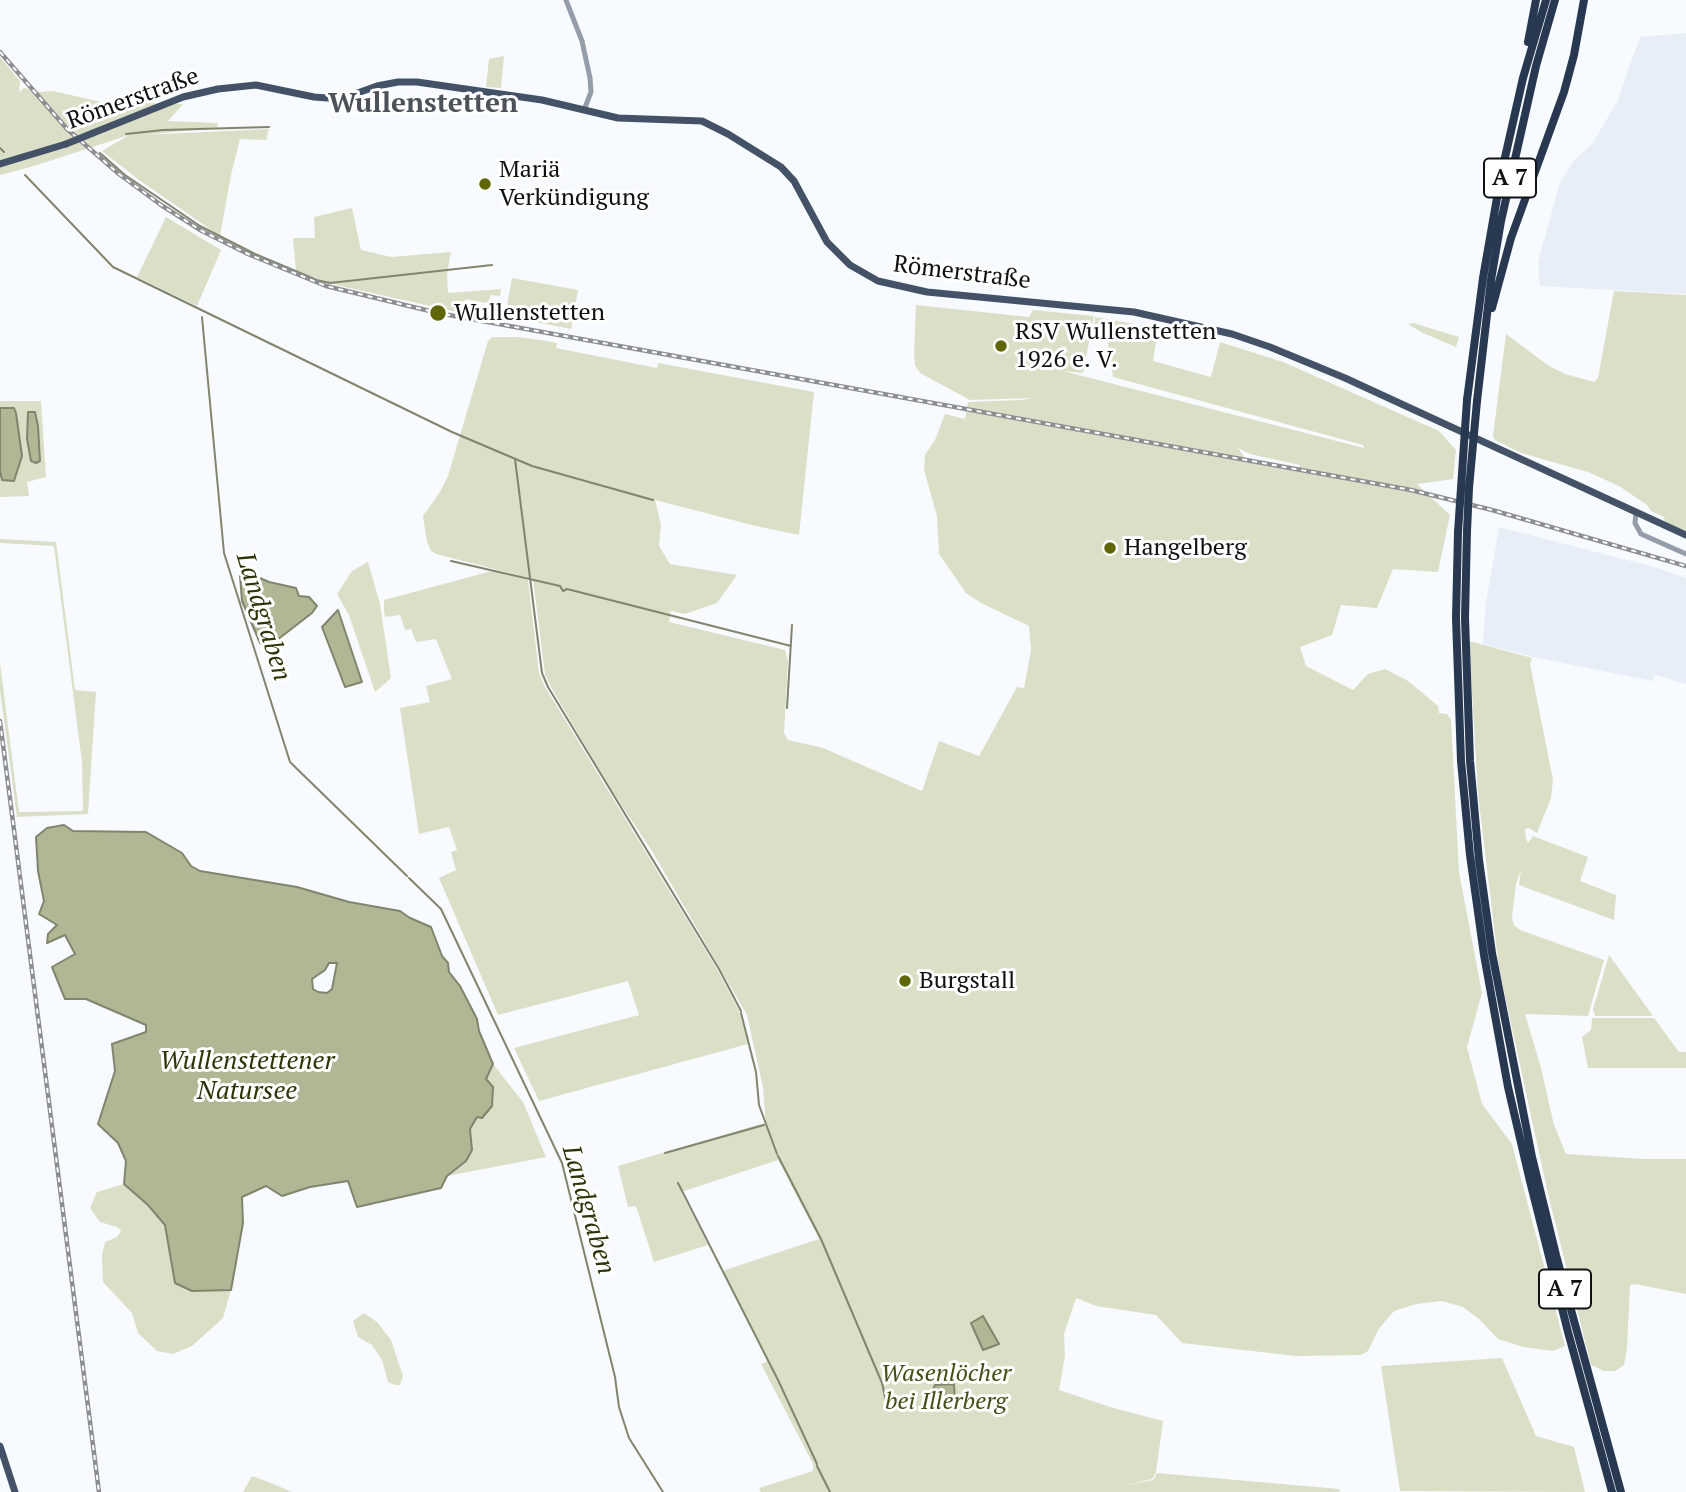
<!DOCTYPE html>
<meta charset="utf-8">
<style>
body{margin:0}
canvas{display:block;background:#f7fafe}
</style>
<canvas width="1686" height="1492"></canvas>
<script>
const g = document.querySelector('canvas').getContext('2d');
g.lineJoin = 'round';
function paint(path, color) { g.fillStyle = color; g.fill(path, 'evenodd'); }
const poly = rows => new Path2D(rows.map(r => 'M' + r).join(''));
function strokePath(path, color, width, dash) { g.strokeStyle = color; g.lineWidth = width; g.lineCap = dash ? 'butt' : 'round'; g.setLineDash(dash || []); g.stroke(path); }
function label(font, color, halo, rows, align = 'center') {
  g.font = font + ' "PT Serif",serif'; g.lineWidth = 6; g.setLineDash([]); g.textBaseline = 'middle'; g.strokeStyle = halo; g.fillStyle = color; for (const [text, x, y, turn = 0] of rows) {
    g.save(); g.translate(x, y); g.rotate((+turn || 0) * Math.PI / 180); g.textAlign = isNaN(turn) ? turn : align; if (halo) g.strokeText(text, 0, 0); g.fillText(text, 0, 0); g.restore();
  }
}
paint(poly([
 [1686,33,1686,294,1540,286,1538,262,1560,182,1574,160,1592,144,1617,102,1640,37],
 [1499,527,1658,568,1686,578,1686,684,1655,675,1652,681,1533,657,1483,644,1485,609]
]), '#e8eef8');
paint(poly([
 [504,56,501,88,486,87,489,59],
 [0,57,20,81,19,92,24,88,40,92,53,91,119,106,144,103,183,104,168,121,218,123,217,128,142,135,269,129,266,140,240,139,231,175,220,236,139,180,102,151,129,135,34,166,0,175],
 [352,208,361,250,391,257,451,252,447,273,448,293,501,289,500,296,491,295,488,302,485,303,465,299,462,313,340,286,296,271,293,238,315,238,314,217],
 [166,217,221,250,197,306,137,277],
 [512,278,578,290,571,329,505,316],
 [1614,291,1686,295,1686,535,1666,526,1664,517,1651,511,1647,505,1619,486,1588,472,1521,453,1495,440,1493,436,1506,334,1549,366,1565,374,1594,382,1598,378],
 [916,305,1029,317,1033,310,1094,316,1083,373,1063,371,1364,448,1363,445,1113,377,1107,338,1094,331,1095,317,1158,328,1153,361,1211,377,1220,342,1283,362,1439,431,1456,450,1453,479,1417,484,1450,515,1438,572,1393,569,1377,608,1341,605,1332,635,1300,647,1306,666,1353,690,1368,674,1385,669,1408,681,1438,706,1439,713,1447,714,1451,720,1459,872,1482,993,1467,1047,1482,1104,1512,1144,1565,1346,1553,1351,1523,1347,1498,1339,1479,1319,1463,1307,1442,1301,1416,1304,1394,1311,1378,1330,1368,1351,1361,1355,1296,1356,1182,1343,1156,1315,1096,1306,1076,1298,1064,1334,1065,1356,1059,1390,1110,1407,1163,1421,1156,1472,1152,1479,1124,1486,1153,1480,1157,1473,1339,1489,1340,1492,761,1492,759,1488,813,1471,813,1464,761,1364,768,1361,722,1271,819,1239,778,1160,681,1192,708,1245,654,1262,636,1206,628,1207,618,1166,764,1123,766,1125,763,1087,747,1015,652,851,610,788,552,689,545,674,533,579,436,554,431,551,427,542,423,516,440,492,448,476,488,341,492,337,516,337,540,340,557,343,556,348,657,368,658,363,814,392,799,535,756,526,655,500,661,525,659,546,670,564,737,575,717,603,685,614,671,611,669,622,785,650,788,661,784,733,788,740,823,748,922,791,939,741,979,756,1017,687,1024,688,1031,650,1029,626,981,603,966,593,939,554,937,516,924,470,925,455,935,440,945,414,965,419,968,402,1021,400,1033,398,970,400,920,373,915,365,914,354],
 [1238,448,1250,454,1300,465,1298,470,1248,462],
 [1413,323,1459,337,1456,347,1423,333,1408,324],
 [0,401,41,401,46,477,27,482,29,496,0,497],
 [0,539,56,542,75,690,96,692,88,814,17,817,0,690,0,663,19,812,83,811,82,762,54,546,0,543],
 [368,562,380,604,391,678,375,692,349,615,337,594,352,571],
 [492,571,528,580,539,673,545,687,717,969,739,1011,748,1044,539,1101,514,1048,639,1015,628,981,498,1015,439,878,456,870,451,852,457,850,449,827,419,834,400,708,430,702,426,686,452,679,436,639,416,642,411,629,405,630,400,615,385,617,384,611,384,600],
 [1469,641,1532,658,1530,664,1553,780,1551,798,1537,833,1529,828,1525,829,1526,839,1528,843,1533,836,1588,857,1580,881,1616,895,1614,920,1519,885,1521,870,1516,884,1512,918,1514,925,1520,930,1604,960,1588,1016,1525,1014,1541,1068,1554,1125,1566,1154,1644,1159,1686,1159,1686,1294,1635,1284,1630,1285,1627,1348,1624,1365,1615,1371,1604,1371,1591,1365,1548,1194,1499,968,1478,794],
 [1609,955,1653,1016,1595,1016,1593,1009],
 [1592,1018,1654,1018,1679,1052,1686,1052,1686,1068,1588,1068,1582,1037,1591,1030],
 [493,1064,523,1102,546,1157,447,1176,466,1161,472,1150,470,1129,477,1117,486,1079],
 [124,1184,148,1205,165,1225,175,1283,192,1291,231,1290,223,1318,192,1346,173,1354,157,1351,138,1333,132,1313,103,1282,102,1255,105,1242,117,1237,121,1231,117,1227,100,1222,90,1208,97,1192],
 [364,1313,377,1322,391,1340,403,1376,400,1385,395,1385,388,1382,382,1360,372,1345,358,1337,353,1321],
 [1502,1358,1536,1436,1574,1447,1585,1492,1400,1491,1381,1366],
 [252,1476,271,1483,292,1492,243,1492]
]), '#dbdfc8');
const water = poly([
 [0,408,14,408,16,413,22,456,14,481,2,480,0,471,0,408],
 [28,412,35,412,38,426,40,461,36,463,31,461,27,439,28,412],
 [251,574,269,582,296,588,299,596,309,597,317,606,312,613,268,647,260,643,242,601,240,576,251,574],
 [338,610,362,682,345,687,322,627,338,610],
 [64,825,73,831,146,832,182,853,191,866,200,871,297,887,349,902,400,911,410,918,431,927,442,956,448,963,449,972,460,986,477,1019,479,1031,493,1064,486,1079,493,1087,492,1106,482,1118,477,1117,470,1129,472,1150,466,1161,447,1176,441,1188,357,1207,348,1181,310,1187,282,1196,266,1186,242,1197,243,1223,231,1290,192,1291,175,1283,165,1225,148,1205,124,1184,126,1161,118,1143,98,1124,115,1071,112,1044,146,1032,146,1025,86,999,65,999,52,967,75,954,65,935,47,943,48,934,57,925,39,914,44,901,38,871,36,837,47,828,64,825],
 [329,963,337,963,332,989,327,993,318,992,313,989,312,979,325,970,329,963],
 [983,1316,999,1344,983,1350,971,1323,983,1316],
 [954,1384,955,1401,927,1404,935,1385,954,1384]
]);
paint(water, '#b1b794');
strokePath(water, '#80856e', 2);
strokePath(poly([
 [126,134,163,130,269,127],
 [0,148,4,152],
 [100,153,125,175,200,226,255,254,317,280,330,283,492,265],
 [25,175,113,267,452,432,532,466,653,500],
 [202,317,224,553,290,762,407,876],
 [515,459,542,673,548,687,719,969,741,1011],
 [451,561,560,586,563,591,567,589,791,646],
 [787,708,792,625],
 [409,878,441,909,562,1163,615,1377,619,1407,629,1438,663,1492],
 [741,1013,756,1072,759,1105,777,1154],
 [665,1153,764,1125],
 [778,1156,821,1239,882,1383,887,1406],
 [678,1183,778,1380,817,1464],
 [817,1466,830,1492]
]), '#80856e', 2);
strokePath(poly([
 [566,0,582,41,590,78,591,92,584,110],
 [1636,512,1635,523,1641,534,1686,554]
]), '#959daa', 5);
strokePath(poly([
 [93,133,183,97,218,89,256,85,314,97,341,99,377,86,398,82,417,82,542,100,618,118,702,121,728,134,781,167,794,181,827,242,850,265,878,281,927,292,1134,312,1232,334,1270,347,1345,378,1686,535],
 [0,164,66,144],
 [0,1446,15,1492]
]), '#445268', 7);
strokePath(poly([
 [1528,42,1536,0],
 [1492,308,1511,238,1564,92,1574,55,1584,0],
 [1467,400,1483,278,1501,175,1523,78,1546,0],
 [1477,401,1491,280,1501,221,1536,66,1555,0],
 [1467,531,1465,618,1470,761,1479,860,1492,953,1532,1157,1556,1255,1621,1492],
 [1458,532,1456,618,1461,761,1470,855,1484,955,1508,1087,1530,1181,1568,1332,1612,1492]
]), '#283851', 8);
const rail = poly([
 [0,52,67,129,119,174,161,205,202,231,248,254,326,286,438,313,1411,490,1492,510,1686,566],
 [0,721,99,1492]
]);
strokePath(rail, '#8c8e92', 4.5);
strokePath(rail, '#fff', 2, [5]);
strokePath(poly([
 [66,144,93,133]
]), '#445268', 7);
strokePath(poly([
 [1467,531,1469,488,1477,401],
 [1458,532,1467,400]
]), '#283851', 8);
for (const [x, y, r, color] of [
 [485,184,7,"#5e6606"],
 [438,313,9,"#5e6606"],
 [1001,346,7,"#5e6606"],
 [1110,548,7,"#5e6606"],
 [905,981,7,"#5e6606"]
]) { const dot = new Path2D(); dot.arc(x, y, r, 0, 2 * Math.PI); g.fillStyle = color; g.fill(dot); strokePath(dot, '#fff', 2.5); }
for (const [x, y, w] of [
 [1510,178,52],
 [1565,1289,52]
]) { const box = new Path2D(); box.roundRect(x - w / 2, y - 19.5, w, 39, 5); g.fillStyle = '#fff'; g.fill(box); strokePath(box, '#0f1114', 2); }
label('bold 23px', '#0f1114', null, [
 ["A 7",1510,178],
 ["A 7",1565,1289]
]);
label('24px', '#0f1114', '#fff', [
 ["Römerstraße",133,99,-20],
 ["Römerstraße",962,273,7]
]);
label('24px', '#0f1114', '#fff', [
 ["Mariä",499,170],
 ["Verkündigung",499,198],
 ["Wullenstetten",454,313],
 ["RSV Wullenstetten",1015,332],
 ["1926 e. V.",1015,360],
 ["Hangelberg",1124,548],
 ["Burgstall",919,981]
], 'left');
label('italic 24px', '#474d15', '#fff', [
 ["Wasenlöcher",946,1374],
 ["bei Illerberg",946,1402]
]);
label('italic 26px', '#2f3408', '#fff', [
 ["Landgraben",263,617,73],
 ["Wullenstettener",247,1062],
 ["Natursee",247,1092],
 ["Landgraben",588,1210,74]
]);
label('bold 28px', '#4d525a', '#fff', [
 ["Wullenstetten",423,104]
]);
</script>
